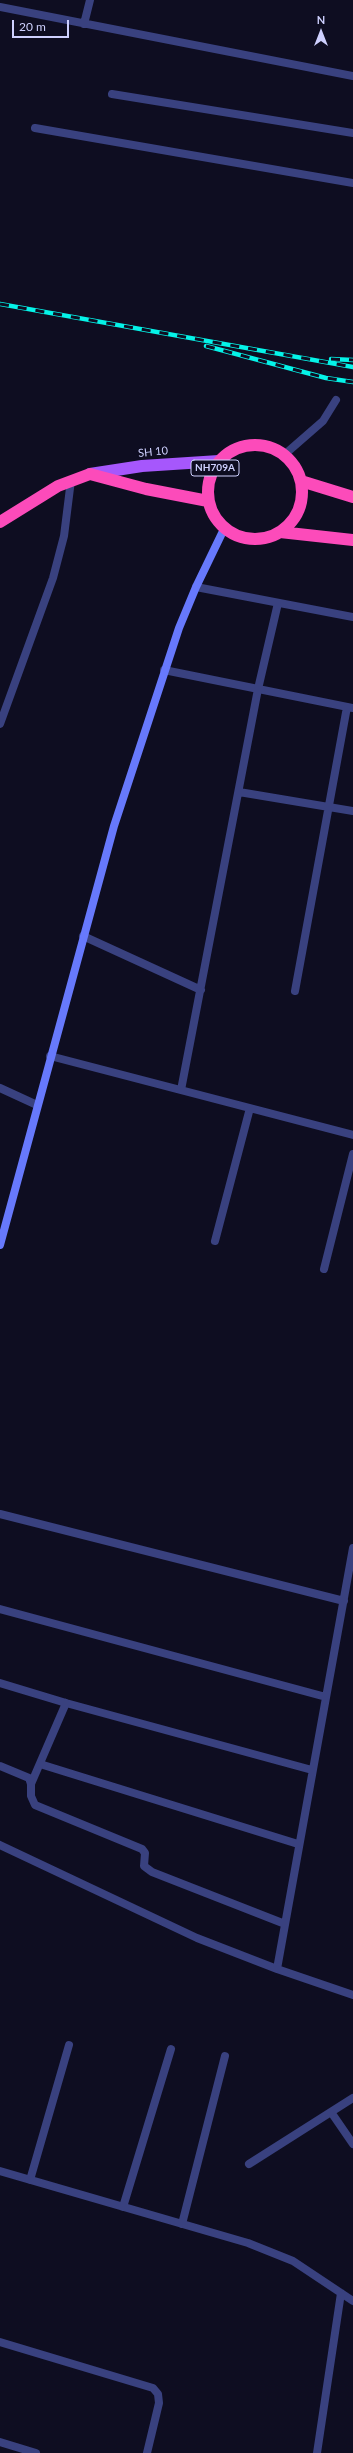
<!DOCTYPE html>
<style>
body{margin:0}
#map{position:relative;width:353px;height:2453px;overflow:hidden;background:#0e0d21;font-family:Lato,sans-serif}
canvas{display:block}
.north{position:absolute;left:301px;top:12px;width:40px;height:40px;-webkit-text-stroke:3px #0e0d21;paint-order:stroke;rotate:0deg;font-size:11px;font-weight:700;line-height:16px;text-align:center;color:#ced0fe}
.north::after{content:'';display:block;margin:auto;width:14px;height:18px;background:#ced0fe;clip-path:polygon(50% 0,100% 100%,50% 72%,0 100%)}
.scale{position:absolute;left:12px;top:20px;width:57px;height:18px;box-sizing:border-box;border:2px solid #ced0fe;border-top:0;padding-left:5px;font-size:12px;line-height:14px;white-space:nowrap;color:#ced0fe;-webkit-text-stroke:3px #0e0d21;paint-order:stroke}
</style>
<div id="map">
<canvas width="353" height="2453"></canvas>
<div class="north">N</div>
<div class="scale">20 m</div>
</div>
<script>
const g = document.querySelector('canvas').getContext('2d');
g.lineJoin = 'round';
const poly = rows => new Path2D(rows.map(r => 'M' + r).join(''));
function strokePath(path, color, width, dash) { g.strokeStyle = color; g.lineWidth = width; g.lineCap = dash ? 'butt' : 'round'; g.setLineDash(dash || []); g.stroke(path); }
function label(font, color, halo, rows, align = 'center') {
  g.font = font + ' Lato,sans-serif'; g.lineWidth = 3; g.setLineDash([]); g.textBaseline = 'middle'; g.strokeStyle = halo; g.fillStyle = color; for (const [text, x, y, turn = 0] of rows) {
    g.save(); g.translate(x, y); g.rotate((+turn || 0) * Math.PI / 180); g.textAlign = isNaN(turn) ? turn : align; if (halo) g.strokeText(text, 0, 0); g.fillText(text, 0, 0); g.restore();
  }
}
strokePath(poly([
 [0,7,353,76],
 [84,24,90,0],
 [112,94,353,133],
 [35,128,353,183],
 [284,455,323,421,336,400],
 [196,587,353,617],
 [164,670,353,708],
 [0,724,53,578,64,536,71,480],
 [239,792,353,811],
 [83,936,201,990],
 [295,991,347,707],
 [50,1056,353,1135],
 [0,1088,37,1105],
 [181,1090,258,689,278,603],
 [215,1241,250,1108],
 [324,1269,353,1154],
 [0,1514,344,1601],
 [0,1609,326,1697],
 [0,1683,66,1703,312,1770],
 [40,1764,298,1844],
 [0,1766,29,1778,31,1784,31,1796,35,1805,142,1849,145,1853,144,1866,152,1872,285,1924],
 [31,1784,66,1703],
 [0,1845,197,1938,277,1969,353,1995],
 [277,1969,353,1548],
 [331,2112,353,2144],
 [249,2164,353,2098],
 [0,2171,248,2243,293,2261,353,2301],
 [30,2180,69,2045],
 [123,2207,171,2049],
 [182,2224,225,2056],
 [0,2342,153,2388,158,2394,159,2403,147,2453],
 [0,2442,36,2453],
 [317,2453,341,2293]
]), '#39417f', 8);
strokePath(poly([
 [0,1245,114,826,179,628,196,587,224,529]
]), '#6779fc', 8);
strokePath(poly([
 [90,474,142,466,219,461]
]), '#a657fc', 12);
strokePath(poly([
 '208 492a47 47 0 1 1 94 0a47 47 0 1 1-94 0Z',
 [301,481,353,497],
 [0,522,58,486,90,474,146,489,208,501],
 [280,532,353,540]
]), '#fc4bba', 12);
const rail = poly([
 [0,304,353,367],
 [206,346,326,378,353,382],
 [331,359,353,360]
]);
strokePath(rail, '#05f3e8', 4.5);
strokePath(rail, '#0e0d21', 3, [9]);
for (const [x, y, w] of [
 [215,468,48]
]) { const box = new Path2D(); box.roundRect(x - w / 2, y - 8, w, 16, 3); g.fillStyle = '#0e0d21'; g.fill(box); strokePath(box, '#ced0fe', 1); }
label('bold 10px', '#ced0fe', null, [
 ["NH709A",215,468]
]);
label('11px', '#ced0fe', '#0e0d21', [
 ["SH 10",153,452,-6]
]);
</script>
